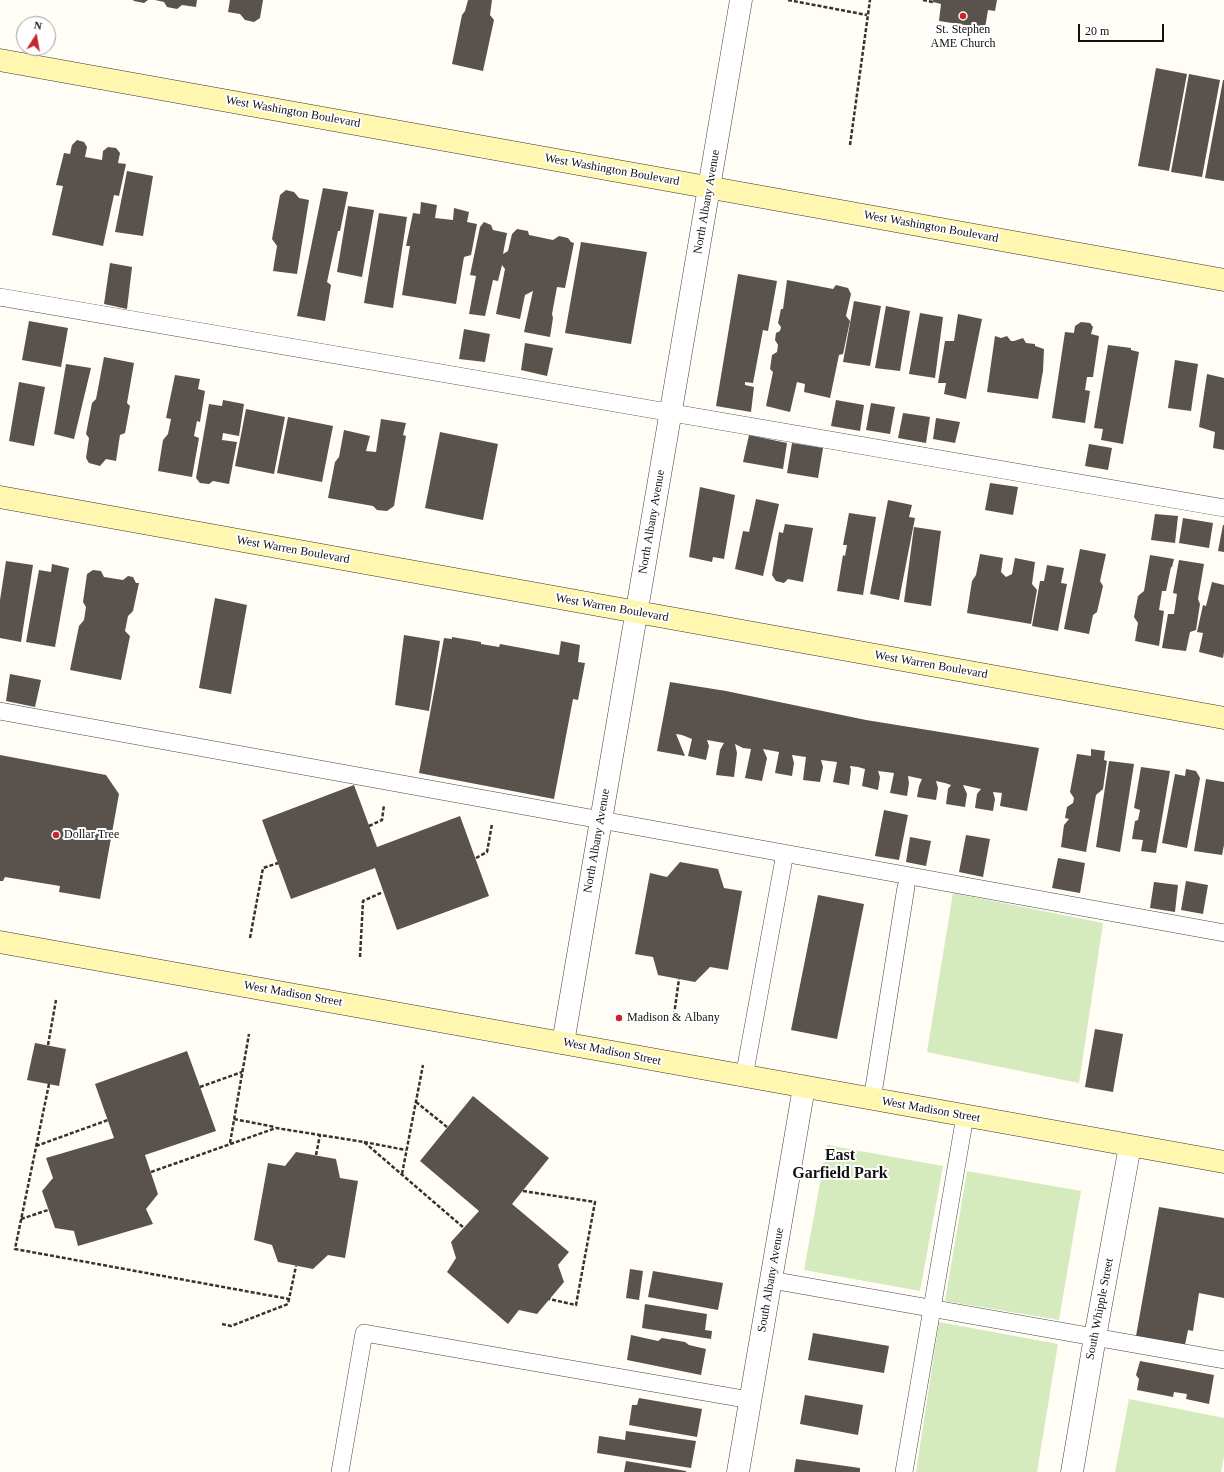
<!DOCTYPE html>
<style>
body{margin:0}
#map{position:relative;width:1224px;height:1472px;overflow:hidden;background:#fffdf5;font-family:"Times New Roman",serif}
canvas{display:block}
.north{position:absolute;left:16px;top:16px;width:40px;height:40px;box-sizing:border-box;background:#fff;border:1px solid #a0a0a0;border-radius:50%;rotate:11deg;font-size:11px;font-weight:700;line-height:16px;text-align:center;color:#111}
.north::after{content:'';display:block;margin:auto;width:14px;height:18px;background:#c4262e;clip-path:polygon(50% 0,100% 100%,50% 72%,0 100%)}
.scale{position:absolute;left:1078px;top:24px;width:86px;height:18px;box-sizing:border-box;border:2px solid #111;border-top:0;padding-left:5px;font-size:12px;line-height:14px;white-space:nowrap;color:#111;-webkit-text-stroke:3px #fff;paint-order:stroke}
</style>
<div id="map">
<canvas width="1224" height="1472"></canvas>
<div class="north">N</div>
<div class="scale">20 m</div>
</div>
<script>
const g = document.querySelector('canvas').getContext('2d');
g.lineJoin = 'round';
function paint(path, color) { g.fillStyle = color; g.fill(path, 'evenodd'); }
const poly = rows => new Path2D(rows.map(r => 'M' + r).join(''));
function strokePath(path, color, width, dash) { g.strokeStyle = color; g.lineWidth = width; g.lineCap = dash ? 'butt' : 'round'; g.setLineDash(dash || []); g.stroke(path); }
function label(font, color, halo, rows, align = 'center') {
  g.font = font + ' "Times New Roman",serif'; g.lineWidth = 4; g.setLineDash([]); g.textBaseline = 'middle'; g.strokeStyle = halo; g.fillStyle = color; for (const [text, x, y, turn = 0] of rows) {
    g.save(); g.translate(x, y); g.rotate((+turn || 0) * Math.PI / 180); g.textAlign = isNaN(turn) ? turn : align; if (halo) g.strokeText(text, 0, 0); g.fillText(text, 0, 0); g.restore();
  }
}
paint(poly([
 [953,893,1103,923,1079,1083,927,1052],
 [827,1145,943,1166,920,1291,804,1270],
 [967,1171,1081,1191,1059,1320,945,1301],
 [939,1322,1058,1344,1037,1472,916,1472],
 [1129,1399,1224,1418,1224,1457,1221,1472,1115,1472]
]), '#d5ebbd');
paint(poly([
 [133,0,148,0,144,3,134,1],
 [155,0,197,0,196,7,182,5,177,9,167,7,164,2],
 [230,0,263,0,260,18,254,22,245,20,240,14,228,12],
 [468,0,492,0,490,15,494,20,483,71,452,64,462,15,465,11],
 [933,0,997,0,995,11,988,10,985,28,939,21,941,4,933,2],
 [1156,68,1187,74,1169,171,1138,166],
 [1189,74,1220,80,1202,177,1171,172],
 [1223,80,1224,80,1224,181,1205,178],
 [77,140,84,142,87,147,85,157,102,160,103,151,108,147,116,148,120,153,118,163,126,164,119,196,114,195,103,246,52,235,63,186,56,185,64,153,70,154,72,145],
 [127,171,153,176,143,236,115,232],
 [323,188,348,192,340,231,338,231,327,282,331,285,325,321,297,316],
 [286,190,294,192,299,198,309,200,297,274,273,271,277,246,272,239,280,195],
 [421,202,437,205,435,218,453,220,454,208,469,212,467,222,477,224,471,255,464,257,456,304,402,295,410,246,406,246,413,213,420,214],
 [348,206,374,210,362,277,337,272],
 [379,213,407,217,393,308,364,303],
 [484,222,491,225,493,230,507,233,503,254,508,251,512,234,517,229,528,231,529,235,553,240,559,236,568,238,571,242,574,243,565,288,557,287,552,314,553,318,550,337,524,332,533,291,525,295,520,319,496,314,505,269,502,265,498,281,493,280,485,316,469,314,476,276,470,275,480,227],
 [581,242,647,252,631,344,565,333],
 [110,263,132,267,127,309,104,304],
 [738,274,777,281,768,331,763,330,753,383,745,382,745,385,754,387,751,412,716,406],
 [787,280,833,289,836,285,848,288,851,294,846,316,850,321,843,354,839,355,830,398,804,392,805,384,797,382,790,412,766,406,773,372,770,369,772,355,777,352,778,345,775,340,776,333,780,331,781,327,778,323,781,309,783,309],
 [854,301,881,306,870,366,843,362],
 [886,306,910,311,900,371,875,368],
 [920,313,943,317,935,378,909,374],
 [958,314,982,319,966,399,944,394,946,383,938,383,945,341,954,341],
 [29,321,68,328,61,367,22,360],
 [1081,322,1090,323,1093,327,1091,334,1099,336,1093,377,1087,377,1085,390,1090,391,1085,423,1052,418,1065,332,1074,333,1075,326],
 [464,329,490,334,485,362,459,359],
 [995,336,1001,338,1007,336,1011,341,1014,341,1023,338,1026,343,1035,344,1035,346,1044,349,1043,371,1038,399,987,392],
 [525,343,553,348,547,376,521,370],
 [1108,345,1131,348,1131,350,1139,352,1123,444,1101,440,1103,429,1094,428],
 [104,357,134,363,127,403,130,406,125,433,120,435,116,461,106,459,100,466,89,463,86,458,89,438,86,434,92,403,96,399],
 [1175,360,1198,364,1191,411,1168,408],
 [66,364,91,368,74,439,54,434],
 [1207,374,1224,378,1224,450,1213,448,1215,432,1199,427],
 [175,375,200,379,198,389,205,391,200,422,197,421,194,436,199,438,192,477,158,471,163,440,168,434,171,419,166,418],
 [19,382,45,387,34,446,9,441],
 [223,400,244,404,239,436,223,433,222,440,237,442,229,484,213,481,209,484,200,483,196,478,209,404,222,406],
 [836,400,864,405,860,431,831,426],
 [871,403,895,407,890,434,866,430],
 [246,409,285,417,274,474,235,466],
 [903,413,930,417,926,443,898,438],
 [288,417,333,426,322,482,277,473],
 [936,418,960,422,955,443,933,439],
 [381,419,406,423,403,435,406,436,394,506,387,511,377,510,373,506,328,498,335,462,339,457,344,430,370,436,366,451,376,452],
 [440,432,498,444,483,520,425,508],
 [749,435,787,443,783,469,743,462],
 [792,443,823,448,818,478,787,473],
 [1089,444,1112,448,1108,470,1085,466],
 [990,483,1018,487,1013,515,985,510],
 [700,487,735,495,724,559,713,557,712,562,689,557],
 [756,499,779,504,763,576,735,569,743,531,749,532],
 [888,500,912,505,909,517,915,518,899,600,870,594],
 [849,513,876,517,863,595,837,591,843,555,845,556,847,545,843,545],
 [1155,514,1178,516,1175,543,1151,540],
 [1183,518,1213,523,1209,548,1179,543],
 [785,524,813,528,803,582,788,579,784,583,776,581,772,575,779,532,783,533],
 [1223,525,1224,525,1224,552,1218,551],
 [914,527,941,531,931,606,904,602],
 [1080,549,1106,554,1100,581,1103,586,1097,612,1093,615,1089,634,1064,629],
 [980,554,1003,558,1001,572,1006,577,1012,574,1015,558,1035,562,1032,584,1037,590,1031,624,967,613,972,581,976,575],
 [1150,555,1174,559,1172,567,1171,567,1166,591,1162,591,1159,610,1164,611,1159,646,1135,641,1138,623,1134,617,1138,596,1144,591],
 [1179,560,1204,564,1198,599,1200,604,1196,630,1190,632,1186,651,1162,648,1168,614,1174,614,1177,594,1173,593],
 [6,561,33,565,21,642,0,638,0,600],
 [52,564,69,568,55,647,26,642,39,570,51,572],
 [1047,565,1064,568,1061,583,1067,584,1058,631,1032,626,1040,581,1044,581],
 [93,570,101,571,104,577,123,580,128,576,133,577,136,583,139,583,133,611,128,616,125,631,130,636,121,680,70,670,79,626,84,620,86,607,83,602,87,574],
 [1212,582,1224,585,1224,652,1223,658,1199,652,1203,633,1197,632,1203,605,1206,606],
 [215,598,247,605,231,694,199,688],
 [404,635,440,641,429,711,395,705],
 [452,637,481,642,481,644,499,647,500,644,559,655,561,641,580,645,578,662,585,663,578,700,573,699,554,799,419,773,444,638,452,639],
 [10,674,41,680,35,707,6,701],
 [670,682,726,691,866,720,1039,748,1027,811,1000,806,1002,793,993,792,995,799,993,811,975,808,977,794,981,789,963,785,967,794,965,807,946,804,948,789,951,785,945,783,936,781,938,788,936,800,917,797,919,786,922,779,908,776,909,783,907,796,890,793,894,773,878,771,880,777,878,790,862,786,865,769,858,767,850,766,851,770,849,785,833,782,837,762,821,760,823,767,820,782,803,780,806,757,792,755,794,763,792,776,775,773,779,752,763,749,767,758,762,781,745,778,751,749,743,748,735,744,737,753,734,777,716,775,720,750,724,743,707,740,709,746,706,760,688,756,692,739,682,735,676,734,685,756,657,751],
 [1091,749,1105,751,1104,760,1107,761,1103,789,1096,795,1086,852,1061,847,1064,825,1069,819,1065,818,1067,807,1073,803,1074,798,1070,792,1077,754,1091,756],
 [0,755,106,775,119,794,100,899,59,892,60,886,5,877,3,881,0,881],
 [1109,761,1134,764,1120,852,1096,847],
 [1141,767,1170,771,1156,853,1141,851,1143,840,1132,839,1135,821,1138,820,1140,810,1134,808],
 [1186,769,1196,771,1200,778,1187,848,1162,843,1175,774,1185,776],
 [1206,779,1224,782,1224,845,1222,855,1194,851],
 [354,785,377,847,460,816,489,896,397,930,375,868,291,899,262,820],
 [884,810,908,815,899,860,875,856],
 [966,835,990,839,983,877,959,872],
 [910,837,931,841,926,866,906,862],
 [1058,858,1085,863,1080,893,1052,888],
 [680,862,718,869,724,888,742,891,728,970,710,967,695,982,658,975,653,957,635,954,650,873,667,877],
 [1186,881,1208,885,1203,914,1181,910],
 [1154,882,1178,885,1175,912,1150,908],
 [818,895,864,904,837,1039,791,1030],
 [1095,1029,1123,1034,1113,1092,1085,1087],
 [35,1043,66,1049,59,1086,27,1080],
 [187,1051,216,1131,145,1155,158,1194,146,1209,153,1224,78,1246,74,1231,55,1228,42,1191,53,1178,46,1158,114,1138,95,1084],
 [473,1096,549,1158,512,1204,569,1252,558,1265,564,1282,537,1314,519,1310,508,1324,447,1272,456,1258,451,1242,479,1211,420,1161],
 [296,1152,336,1159,340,1178,358,1181,345,1258,328,1255,313,1269,278,1262,272,1245,254,1240,268,1163,285,1166],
 [1159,1207,1224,1218,1224,1298,1199,1293,1193,1331,1188,1330,1185,1345,1136,1336],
 [630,1269,643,1271,639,1300,626,1298],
 [653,1271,723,1283,718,1310,648,1297],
 [645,1304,707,1314,705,1330,712,1331,711,1339,642,1328],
 [813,1333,889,1346,884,1373,808,1360],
 [631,1335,658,1341,662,1338,685,1342,689,1345,706,1349,701,1375,627,1360],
 [1140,1361,1214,1375,1209,1404,1186,1399,1187,1394,1174,1392,1173,1397,1137,1390,1139,1379,1136,1375],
 [805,1395,863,1405,858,1435,800,1424],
 [639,1398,702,1409,697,1437,629,1425,632,1405,637,1405],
 [626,1431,696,1441,691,1468,597,1453,599,1436,625,1440],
 [796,1459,860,1468,860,1472,794,1472],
 [626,1461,686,1471,686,1472,624,1472]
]), '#5a524d');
const lane = poly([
 [0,297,1224,508],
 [0,711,1224,933],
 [744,1077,785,853],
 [872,1100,906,887],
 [771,1280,1224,1360],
 [340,1472,364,1333,750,1400],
 [904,1472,965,1116]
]);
const street = poly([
 [563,1043,741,0],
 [738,1472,804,1087],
 [1072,1472,1095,1337,1130,1146]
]);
const secondary = poly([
 [0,60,1224,280],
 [0,497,1224,718],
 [0,942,1224,1162]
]);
strokePath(lane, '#444', 18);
strokePath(street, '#444', 23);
strokePath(secondary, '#333', 23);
strokePath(poly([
 [788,0,867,15],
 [923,0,933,2],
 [850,145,870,0],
 [369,826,382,820,384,805],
 [476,858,487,852,492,824],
 [250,938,263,868,278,863],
 [360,957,363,901,383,892],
 [674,1015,679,979],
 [48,1045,56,1000],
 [49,1084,15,1249,289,1299,296,1266],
 [200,1087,242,1072],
 [416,1102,447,1127],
 [234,1119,275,1127],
 [364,1142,406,1150],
 [230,1143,249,1034],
 [36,1146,108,1120],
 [316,1155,320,1135],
 [151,1172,276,1128,364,1142,464,1228],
 [402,1174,423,1065],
 [523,1191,595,1202,576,1305,549,1299],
 [21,1219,48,1210],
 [222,1324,231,1326,288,1304,289,1299]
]), '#333', 2.5, [4, 2]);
strokePath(lane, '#fff', 17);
strokePath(street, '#fff', 22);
strokePath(secondary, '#fff6b0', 22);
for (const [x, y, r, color] of [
 [963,16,4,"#c4262e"],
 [56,835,4,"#c4262e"],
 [619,1018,4,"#c4262e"]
]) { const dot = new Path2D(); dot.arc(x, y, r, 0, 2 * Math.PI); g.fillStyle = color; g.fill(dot); strokePath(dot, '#fff', 1.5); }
label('12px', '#111', '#fff', [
 ["St. Stephen",963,30,"center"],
 ["AME Church",963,44,"center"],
 ["Dollar Tree",64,835],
 ["Madison & Albany",627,1018]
], 'left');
label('12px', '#111', '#fff', [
 ["West Washington Boulevard",293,112,10],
 ["West Washington Boulevard",612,170,10],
 ["North Albany Avenue",707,202,-80],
 ["West Washington Boulevard",931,227,10],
 ["North Albany Avenue",652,522,-80],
 ["West Warren Boulevard",293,550,10],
 ["West Warren Boulevard",612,608,10],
 ["West Warren Boulevard",931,665,10],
 ["North Albany Avenue",597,841,-80],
 ["West Madison Street",293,994,10],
 ["West Madison Street",612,1052,11],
 ["West Madison Street",931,1110,10],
 ["South Albany Avenue",771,1280,-80],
 ["South Whipple Street",1100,1309,-79]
]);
label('bold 16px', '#111', '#fff', [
 ["East",840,1156],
 ["Garfield Park",840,1174]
]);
</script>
